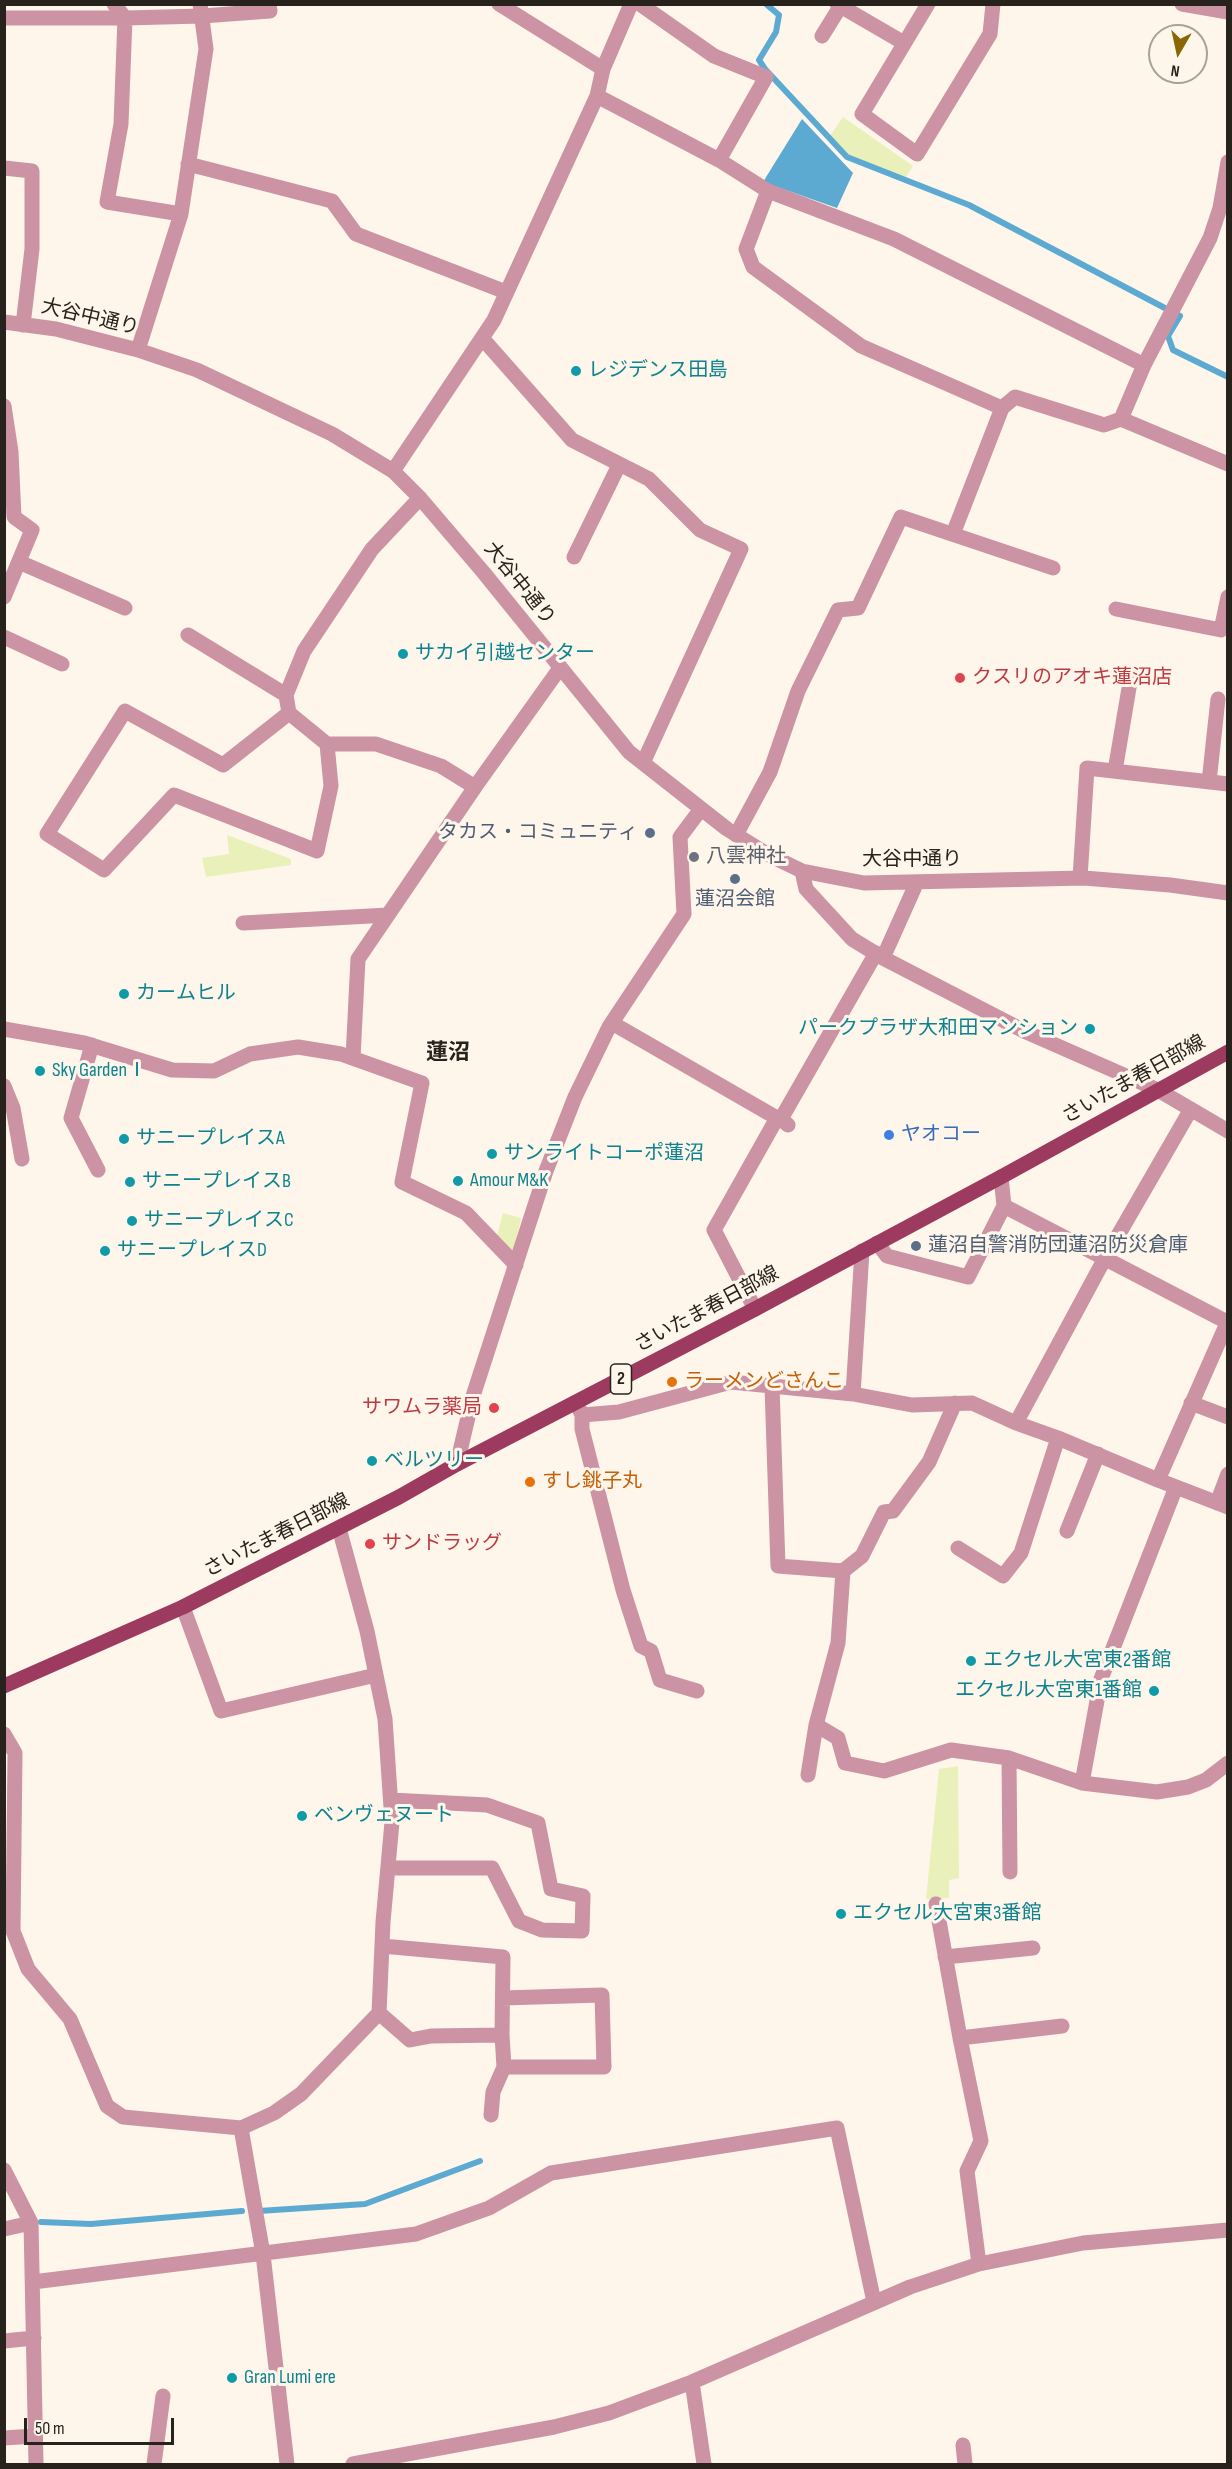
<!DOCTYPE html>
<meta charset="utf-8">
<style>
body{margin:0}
#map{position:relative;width:1232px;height:2469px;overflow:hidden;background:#fef6eb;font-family:"Sofia Sans Condensed",sans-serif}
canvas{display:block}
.frame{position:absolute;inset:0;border:6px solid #27231c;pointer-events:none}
.north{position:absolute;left:1148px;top:24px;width:60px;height:60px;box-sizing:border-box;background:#fef6eb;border:2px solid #a8a298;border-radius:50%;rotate:189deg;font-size:16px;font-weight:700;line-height:24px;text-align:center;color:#27231c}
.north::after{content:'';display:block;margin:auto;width:21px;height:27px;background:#896705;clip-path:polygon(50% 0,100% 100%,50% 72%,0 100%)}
.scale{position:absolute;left:24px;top:2418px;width:150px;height:27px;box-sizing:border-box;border:3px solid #27231c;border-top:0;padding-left:8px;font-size:18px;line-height:21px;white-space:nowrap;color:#27231c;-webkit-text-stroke:4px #fef6eb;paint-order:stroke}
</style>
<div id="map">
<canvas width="1232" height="2469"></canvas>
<div class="frame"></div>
<div class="north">N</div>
<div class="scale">50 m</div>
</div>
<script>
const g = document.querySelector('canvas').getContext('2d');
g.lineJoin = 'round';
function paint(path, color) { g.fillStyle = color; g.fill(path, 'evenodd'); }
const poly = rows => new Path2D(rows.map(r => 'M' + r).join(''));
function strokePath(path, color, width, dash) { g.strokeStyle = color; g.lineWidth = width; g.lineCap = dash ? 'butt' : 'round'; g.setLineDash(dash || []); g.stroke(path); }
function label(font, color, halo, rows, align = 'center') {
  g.font = font + ' "Sofia Sans Condensed","Noto Sans JP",sans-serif'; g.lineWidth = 6; g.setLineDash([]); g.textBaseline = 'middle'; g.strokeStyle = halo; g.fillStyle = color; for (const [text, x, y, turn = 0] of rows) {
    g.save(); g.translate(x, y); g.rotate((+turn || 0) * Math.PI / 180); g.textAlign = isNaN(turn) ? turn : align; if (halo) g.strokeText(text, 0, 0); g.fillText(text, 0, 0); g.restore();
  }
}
paint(poly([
 [843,117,913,166,906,177,850,156,830,136],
 [227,835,291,859,291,865,206,877,202,858,229,854],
 [503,1213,521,1218,513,1254,497,1236],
 [958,1766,959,1878,949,1880,949,1898,926,1899,939,1769]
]), '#eaf0ba');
paint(poly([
 [802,119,853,173,837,208,763,182]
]), '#5ca9d2');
strokePath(poly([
 [766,4,779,15,776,32,759,60,765,69,847,157,969,205,1180,316,1168,336,1173,350,1228,377],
 [259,2211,365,2204,480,2161],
 [41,2222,91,2224,242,2211]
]), '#5ca9d2', 6);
strokePath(poly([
 [114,4,125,18,121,124,107,202,181,214],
 [499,4,603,69],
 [640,4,714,56,766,77,719,160],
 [837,4,904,43],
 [928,4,862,114,917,154,990,34,993,4],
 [1182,4,1228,12],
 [4,18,125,18,202,16,270,11,269,4],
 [822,36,840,7],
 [597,96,719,160,768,191,894,239,1144,365],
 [188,164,332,201,356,234,506,292],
 [4,168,32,171,32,249,23,325],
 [768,191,746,249,753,267,861,346,1002,408,1015,397,1104,425,1121,419,1228,464],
 [4,322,56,329,138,350,197,370,332,434,393,471,420,498,484,573,629,752,727,829,767,854,802,871,864,883,1084,878,1170,885,1228,893],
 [482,338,572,440,649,479,700,530,741,549,643,763],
 [138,350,181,214,206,49,200,4],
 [4,406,11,452,14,517,32,530,4,597],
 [1121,419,1144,365,1210,238,1220,208,1228,162],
 [393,471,494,320,597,96,603,69,631,4],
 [953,534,1002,408],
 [574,557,619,465],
 [19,562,125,608],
 [1116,609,1221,630,1228,597],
 [188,635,286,695],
 [4,637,62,664],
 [289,713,223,765,125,711,47,834,104,870,174,795,317,851,331,786,327,744,289,713,286,695,304,651,372,549,420,498],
 [327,744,376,744,441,766,475,787],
 [1115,771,1130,682],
 [1209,782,1218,699],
 [736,835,770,772,798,691,838,610,858,608,901,517,1053,568],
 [802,871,806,889,852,939,883,958,1026,1032,1158,1090,1228,1131],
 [1080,878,1087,768,1228,784],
 [243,923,388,915],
 [883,958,917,882],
 [612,1023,777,1118,714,1230,755,1309],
 [4,1029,84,1043,172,1070,214,1071,250,1054,298,1047,341,1054,422,1083,402,1182,466,1213,516,1265],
 [92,1045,71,1118,98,1170],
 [353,1058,358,959,475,787,560,668],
 [4,1086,13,1108,22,1159],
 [788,1125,781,1119,876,953],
 [1001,1177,1004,1206,1227,1322],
 [877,1243,887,1256,968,1277,1004,1206],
 [772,1386,853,1394,912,1405,972,1403,1016,1423,1058,1438,1158,1480,1228,1507],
 [853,1394,862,1251],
 [576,1402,582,1415,619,1412,731,1382,772,1386,778,1566,843,1571,838,1643,816,1725,808,1775],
 [1191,1403,1228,1417],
 [582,1415,582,1429,623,1590,641,1646,651,1651,660,1680,697,1691],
 [1016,1423,1105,1258,1191,1109],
 [457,1464,473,1396,546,1171,575,1097,609,1027,684,914,680,837,701,809],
 [1158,1480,1228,1321],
 [1217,1503,1228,1474],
 [1067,1531,1098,1454],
 [958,1548,1003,1576,1021,1553,1058,1438],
 [843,1571,862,1556,884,1512,893,1511,929,1462,955,1403],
 [183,1607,221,1711,376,1675],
 [816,1725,838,1738,845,1763,884,1771,951,1750,1009,1758,1082,1783,1157,1792,1188,1787,1206,1780,1228,1763],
 [4,1734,15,1753,13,1931,28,1969,70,2019,107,2106,123,2117,241,2128,274,2113,301,2094,379,2013,383,1922,392,1822,385,1719,367,1631,339,1528],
 [1009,1758,1010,1872],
 [1082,1783,1101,1679,1176,1487],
 [388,1868,492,1868,519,1921,542,1930,582,1931,583,1896,551,1889,538,1823,487,1805,391,1800],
 [936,1904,960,2038,981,2141,967,2171,979,2264],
 [945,1957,1033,1948],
 [503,1998,602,1995,604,2067,504,2067],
 [379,2013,410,2040,431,2036,502,2035,503,1957,382,1946],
 [960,2038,1062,2026],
 [491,2115,493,2092,504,2067,502,2035],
 [241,2128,263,2254,287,2464],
 [4,2170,31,2223,36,2464],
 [4,2229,31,2223],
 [33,2282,416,2234,489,2208,551,2173,837,2128,874,2302],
 [4,2341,34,2338],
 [692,2382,704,2464],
 [4,2438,35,2436],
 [963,2445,965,2464],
 [154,2464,163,2396],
 [353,2464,554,2427,609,2413,692,2382,910,2287,979,2264,1083,2243,1228,2230]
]), '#cb93a3', 15);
strokePath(poly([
 [4,1686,183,1607,399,1497,457,1464,755,1309,1001,1177,1228,1052]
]), '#9c3b5f', 15);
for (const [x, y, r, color] of [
 [576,371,6,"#0f9aa8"],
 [403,654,6,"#0f9aa8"],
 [960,678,6,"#e0444e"],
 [650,833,6,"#5c6f8a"],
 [694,857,6,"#6b7280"],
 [735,879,6,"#5c6f8a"],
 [124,994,6,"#0f9aa8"],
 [1090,1029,6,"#0f9aa8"],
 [40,1071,6,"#0f9aa8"],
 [889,1135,6,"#3f7fe0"],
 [124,1139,6,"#0f9aa8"],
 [492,1154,6,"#0f9aa8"],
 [458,1181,6,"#0f9aa8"],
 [130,1182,6,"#0f9aa8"],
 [132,1221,6,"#0f9aa8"],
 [916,1246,6,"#5c6f8a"],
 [105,1251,6,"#0f9aa8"],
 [672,1382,6,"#e8710a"],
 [494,1408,6,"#e0444e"],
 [372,1461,6,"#0f9aa8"],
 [530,1482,6,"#e8710a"],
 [370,1544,6,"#e0444e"],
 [971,1661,6,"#0f9aa8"],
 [1154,1691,6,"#0f9aa8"],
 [302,1816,6,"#0f9aa8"],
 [841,1914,6,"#0f9aa8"],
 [232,2378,6,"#0f9aa8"]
]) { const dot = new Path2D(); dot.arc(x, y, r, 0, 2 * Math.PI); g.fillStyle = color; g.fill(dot); strokePath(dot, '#fef6eb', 2); }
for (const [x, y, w] of [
 [621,1379,21]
]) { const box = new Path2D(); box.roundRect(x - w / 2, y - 15, w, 30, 4.5); g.fillStyle = '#fef6eb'; g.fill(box); strokePath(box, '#27231c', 1.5); }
label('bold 18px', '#27231c', null, [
 ["2",621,1379]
]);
label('20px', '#27231c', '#fef6eb', [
 ["大谷中通り",90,318,13],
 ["大谷中通り",519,584,51],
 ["大谷中通り",912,860],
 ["さいたま春日部線",1134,1080,-29],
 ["さいたま春日部線",707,1310,-28],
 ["さいたま春日部線",277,1536,-27]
]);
label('20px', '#0d838f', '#fef6eb', [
 ["レジデンス田島",588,371],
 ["サカイ引越センター",415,654],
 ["カームヒル",136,994],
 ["パークプラザ大和田マンション",1078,1029,"right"],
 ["Sky GardenⅠ",52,1071],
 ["サニープレイスA",136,1139],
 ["サンライトコーポ蓮沼",504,1154],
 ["Amour M&K",470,1181],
 ["サニープレイスB",142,1182],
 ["サニープレイスC",144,1221],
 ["サニープレイスD",117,1251],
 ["ベルツリー",384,1461],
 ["エクセル大宮東2番館",983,1661],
 ["エクセル大宮東1番館",1142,1691,"right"],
 ["ベンヴェヌート",314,1816],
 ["エクセル大宮東3番館",853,1914],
 ["Gran Lumi ere",244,2378]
], 'left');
label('20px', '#be3a42', '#fef6eb', [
 ["クスリのアオキ蓮沼店",972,678],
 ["サワムラ薬局",482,1408,"right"],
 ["サンドラッグ",382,1544]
], 'left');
label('20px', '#4e5e75', '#fef6eb', [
 ["タカス・コミュニティ",638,833],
 ["蓮沼会館",735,900,"center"],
 ["蓮沼自警消防団蓮沼防災倉庫",928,1246,"left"]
], 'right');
label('20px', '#5b616d', '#fef6eb', [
 ["八雲神社",706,857]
], 'left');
label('20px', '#366cbe', '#fef6eb', [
 ["ヤオコー",901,1135]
], 'left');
label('20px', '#c56008', '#fef6eb', [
 ["ラーメンどさんこ",684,1382],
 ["すし銚子丸",542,1482]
], 'left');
label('bold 22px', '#27231c', '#fef6eb', [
 ["蓮沼",448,1053]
]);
</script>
